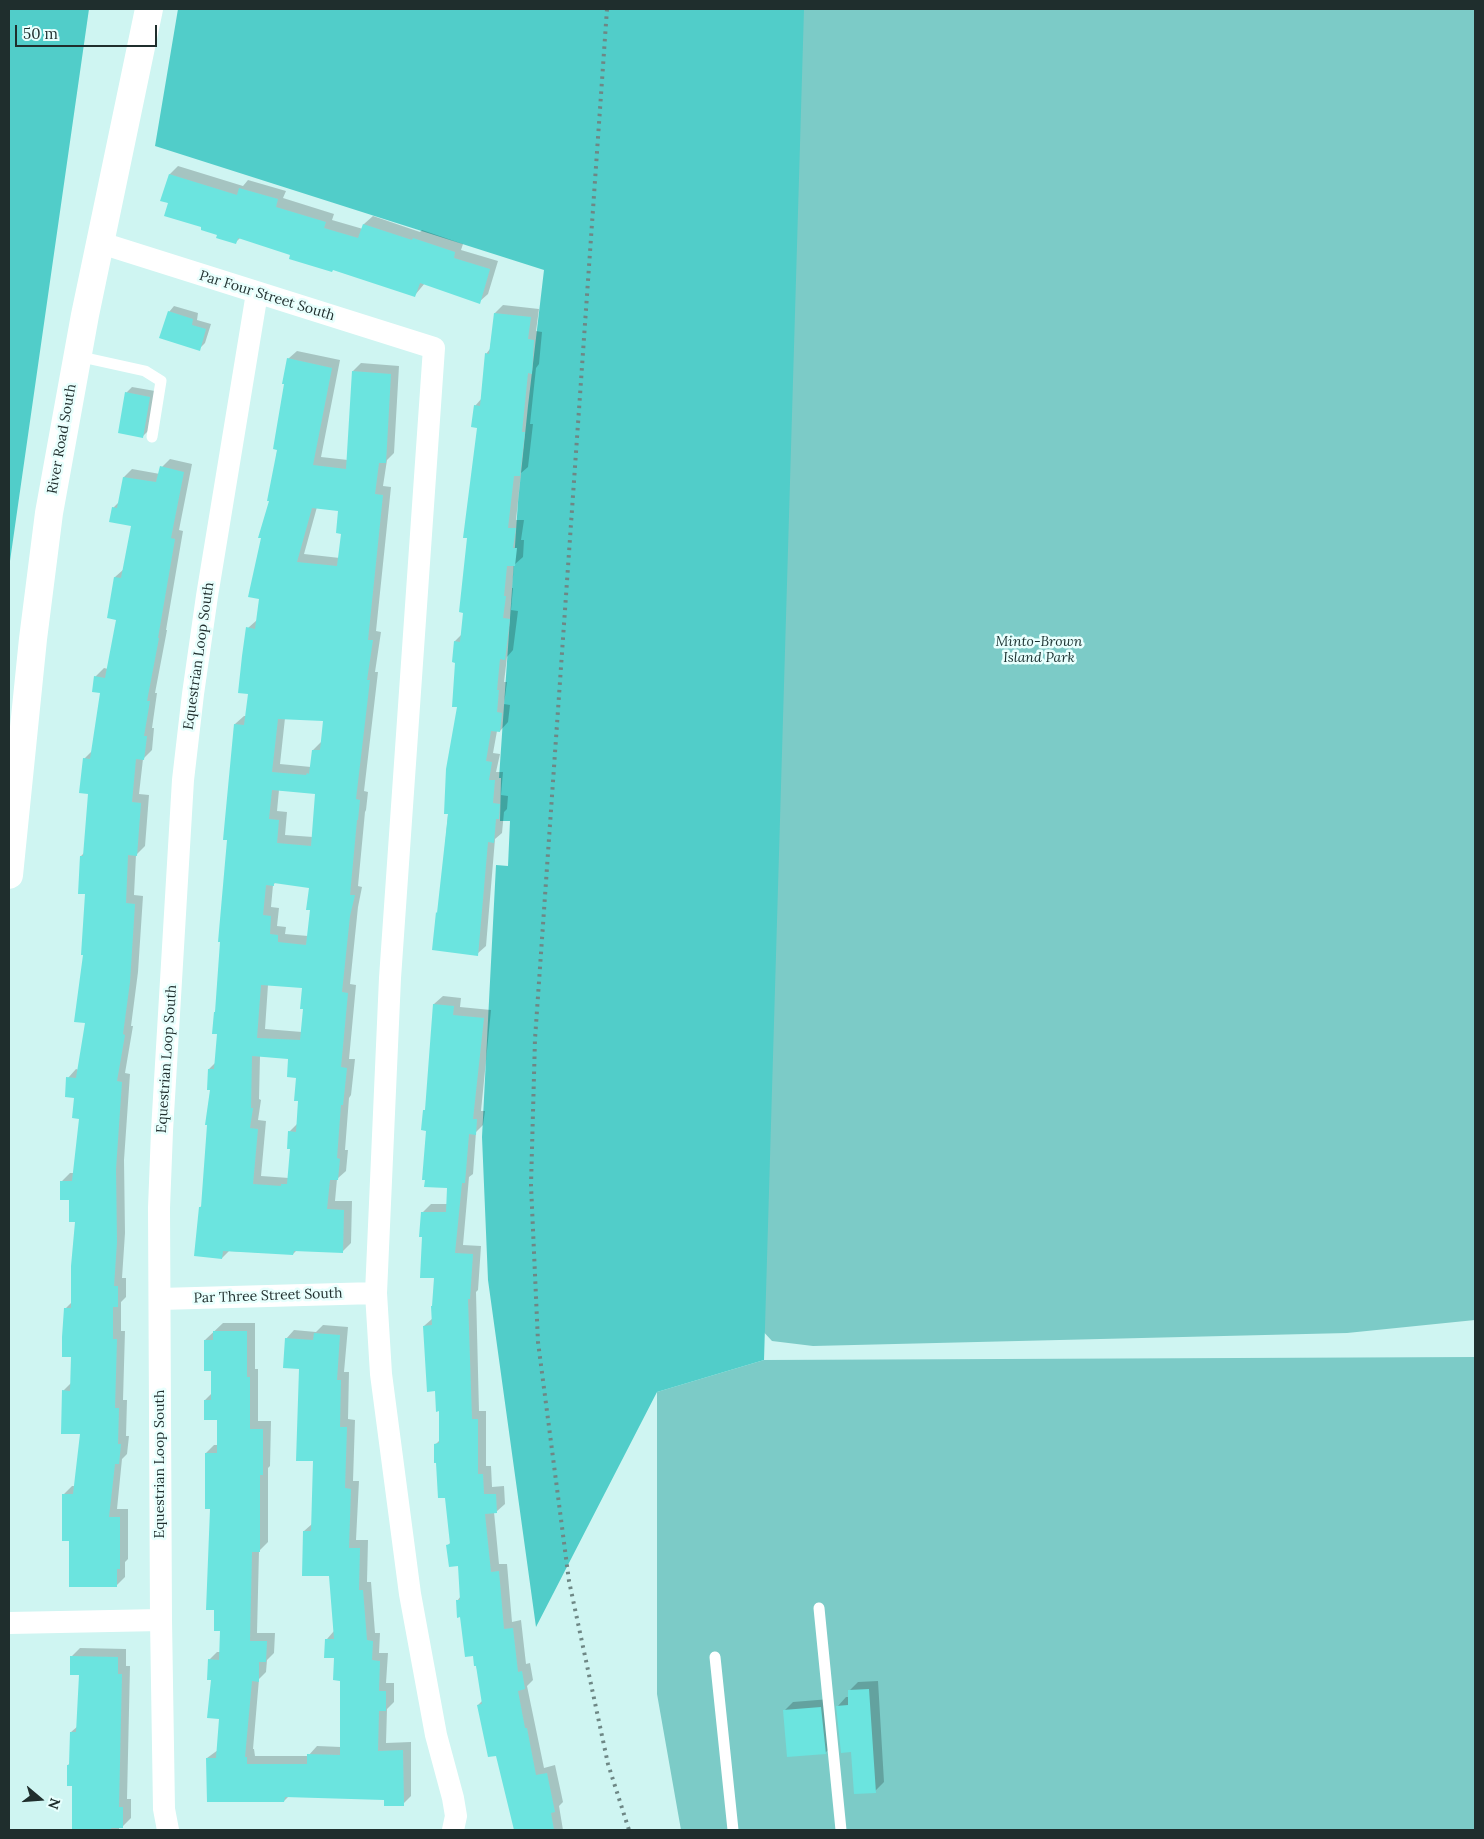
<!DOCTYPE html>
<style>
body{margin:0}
#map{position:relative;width:1484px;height:1839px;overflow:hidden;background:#cff5f2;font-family:Lora,serif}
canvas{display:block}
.frame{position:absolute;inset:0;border:10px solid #1f2e2d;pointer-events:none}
.north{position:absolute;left:15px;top:1774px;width:50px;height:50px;-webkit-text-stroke:4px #e8fffd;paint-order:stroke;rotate:108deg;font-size:14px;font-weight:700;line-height:20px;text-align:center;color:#1f2e2d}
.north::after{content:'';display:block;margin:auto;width:18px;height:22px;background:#1f2e2d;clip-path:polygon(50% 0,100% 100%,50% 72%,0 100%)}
.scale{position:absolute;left:15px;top:25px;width:142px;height:22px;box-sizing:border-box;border:2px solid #1f2e2d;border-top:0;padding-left:6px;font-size:15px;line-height:18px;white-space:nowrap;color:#1f2e2d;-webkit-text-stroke:4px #e8fffd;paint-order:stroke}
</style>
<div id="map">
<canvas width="1484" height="1839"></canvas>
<div class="frame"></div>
<div class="north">N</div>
<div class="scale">50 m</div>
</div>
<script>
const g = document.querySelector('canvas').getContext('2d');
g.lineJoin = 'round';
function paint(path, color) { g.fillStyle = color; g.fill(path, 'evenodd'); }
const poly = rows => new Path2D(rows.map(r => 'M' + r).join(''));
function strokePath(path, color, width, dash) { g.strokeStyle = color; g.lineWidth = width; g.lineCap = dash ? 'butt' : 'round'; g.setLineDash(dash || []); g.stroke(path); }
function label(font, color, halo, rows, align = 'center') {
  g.font = font + ' Lora,serif'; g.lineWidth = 5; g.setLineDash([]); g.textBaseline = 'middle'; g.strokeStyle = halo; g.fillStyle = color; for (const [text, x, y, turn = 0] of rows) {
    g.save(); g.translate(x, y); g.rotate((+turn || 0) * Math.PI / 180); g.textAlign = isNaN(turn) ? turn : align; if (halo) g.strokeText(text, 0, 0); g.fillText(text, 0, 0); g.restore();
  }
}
paint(poly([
 [647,9,1475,9,1475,1320,1347,1333,813,1346,772,1341,749,1316],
 [1475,1357,1475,1830,681,1830,657,1694,657,1392,764,1360]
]), '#7ccbc7');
paint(poly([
 [9,9,89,9,9,568],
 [178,9,804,9,764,1360,657,1392,536,1627,488,1280,482,1137,496,865,508,866,510,821,500,821,501,778,499,778,518,502,528,406,544,270,155,146]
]), '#51cdc9');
paint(poly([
 [178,166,243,186,248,180,286,191,283,198,334,214,332,220,363,229,364,224,373,216,420,232,422,230,463,244,461,250,498,261,488,294,479,302,425,283,415,295,241,237,235,243,203,227,169,203,162,200,170,174],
 [503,305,539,309,536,331,542,332,539,364,536,368,530,424,533,424,528,467,521,473,516,520,524,520,521,540,524,540,523,557,514,565,512,588,513,588,511,610,518,611,513,650,507,657,504,682,507,682,504,704,510,705,508,722,500,731,497,731,493,753,500,754,496,772,503,772,501,795,508,796,507,809,504,812,502,833,495,839,486,946,477,954,439,911,458,706,455,641,462,634,478,427,475,406,482,398,486,354,490,349,495,313],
 [174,306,198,313,197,320,211,324,205,343,199,349,169,312],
 [297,351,340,360,321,457,348,460,353,371,361,363,399,366,394,453,387,460,383,486,391,487,376,631,381,632,375,672,378,672,364,791,368,792,366,810,365,812,358,886,362,887,358,907,350,984,356,985,349,1059,355,1059,351,1095,349,1098,345,1150,348,1150,346,1171,337,1179,335,1201,352,1201,351,1243,342,1252,297,1250,293,1254,229,1251,222,1258,200,1207,202,1206,211,1088,209,1069,216,1062,218,1033,217,1011,235,724,244,716,246,716,249,693,248,628,257,620,288,359],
 [317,507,340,510,342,533,340,558,304,554],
 [285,718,324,720,322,741,313,750,311,767,280,764],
 [279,790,316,793,313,837,285,835,287,812,277,811],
 [276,882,311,887,311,909,308,936,285,934,286,927,277,926,279,908,271,907,273,885],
 [268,985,303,986,304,1008,302,1032,265,1029],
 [260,1056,290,1057,297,1077,300,1100,298,1123,289,1132,291,1148,289,1178,261,1176,266,1121,258,1120,261,1100,259,1099],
 [132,387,155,391,148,431,143,436,126,393],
 [170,459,192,464,179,530,183,531,166,630,167,630,155,693,157,693,152,728,154,728,152,750,143,759,139,794,149,795,145,846,136,855,134,895,143,896,138,972,131,1026,133,1026,125,1073,130,1074,124,1160,125,1233,122,1278,126,1278,126,1297,121,1302,121,1331,125,1331,123,1400,127,1400,126,1436,129,1436,127,1454,122,1459,117,1509,128,1509,128,1559,125,1562,125,1577,117,1585,70,1540,63,1495,72,1486,75,1486,81,1433,63,1391,71,1383,72,1356,65,1309,73,1301,76,1221,70,1199,61,1182,70,1173,74,1173,80,1118,75,1097,68,1078,76,1069,79,1070,87,1022,84,954,86,893,81,856,84,853,89,793,84,759,92,751,101,692,95,677,104,668,108,669,117,619,115,577,124,569,132,525,113,508,120,501,124,477,132,469,160,474,162,467],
 [443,996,461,998,460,1007,491,1010,481,1111,485,1111,483,1125,476,1132,473,1174,469,1177,463,1245,481,1246,478,1290,476,1292,479,1411,486,1411,486,1466,491,1466,492,1487,504,1486,505,1504,496,1512,494,1512,499,1564,507,1564,512,1622,521,1620,526,1664,530,1663,533,1680,527,1686,544,1768,555,1765,563,1802,559,1806,563,1830,518,1830,517,1819,497,1754,478,1705,483,1700,474,1654,457,1601,461,1596,459,1564,448,1545,451,1542,446,1496,436,1444,440,1440,440,1410,424,1326,433,1318,435,1277,424,1236,423,1212,431,1204,448,1204,449,1187,427,1129,424,1111,426,1109,434,1004],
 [223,1323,255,1323,255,1369,258,1369,258,1421,271,1421,270,1466,268,1468,268,1542,259,1551,257,1633,275,1633,274,1653,267,1660,266,1672,259,1679,253,1749,254,1749,255,1756,308,1756,317,1746,341,1747,341,1679,335,1657,327,1639,334,1631,330,1575,304,1531,312,1524,314,1460,301,1368,286,1339,294,1330,316,1332,323,1325,348,1327,344,1372,349,1372,348,1419,355,1420,353,1481,359,1481,356,1540,368,1540,367,1582,371,1582,375,1633,380,1633,379,1653,388,1653,386,1683,394,1683,394,1702,387,1709,386,1743,411,1742,411,1796,403,1804,386,1799,289,1796,284,1801,207,1758,218,1750,220,1718,209,1660,217,1652,220,1652,221,1629,216,1609,211,1508,206,1453,214,1445,218,1445,218,1419,205,1400,212,1393,212,1370,205,1340],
 [80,1648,126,1649,126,1666,130,1666,127,1799,131,1799,131,1818,122,1827,119,1827,119,1830,73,1830,73,1784,68,1765,70,1763,71,1732,78,1726,81,1674,71,1657],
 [878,1681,884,1782,875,1791,852,1750,838,1706,846,1697,849,1697,849,1691,858,1682],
 [830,1699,834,1744,825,1753,784,1711,793,1702]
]), '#0003');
paint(poly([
 [169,174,237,195,239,188,278,199,276,207,326,222,324,228,358,238,363,224,412,240,413,238,455,252,454,258,490,269,480,304,420,283,415,297,333,270,332,272,289,259,290,255,238,238,236,244,216,238,217,235,201,230,201,227,164,216,168,203,160,201],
 [168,311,193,319,192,325,206,329,200,351,159,338],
 [494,313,531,317,528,339,534,340,532,374,528,373,522,432,525,432,520,476,514,476,508,528,516,528,513,548,517,548,515,566,507,566,504,596,506,596,503,618,510,619,505,660,500,659,497,690,499,690,497,712,502,713,500,732,491,731,486,761,492,762,489,780,495,780,493,803,500,804,499,819,496,819,494,843,488,842,478,956,432,950,436,912,437,913,448,814,444,814,446,769,457,707,452,707,455,663,452,662,454,641,460,642,463,613,459,612,467,538,463,538,477,428,471,427,474,405,480,406,485,353,489,354],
 [287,358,332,368,313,465,346,469,352,371,391,374,386,463,379,463,375,494,383,495,368,640,373,640,367,680,370,680,356,799,360,800,358,820,357,820,350,895,355,895,350,916,342,992,348,993,341,1067,347,1068,343,1105,341,1105,337,1158,340,1159,338,1180,330,1180,327,1209,344,1210,343,1253,294,1251,293,1255,223,1251,222,1259,194,1256,199,1207,201,1207,207,1125,205,1125,210,1090,207,1090,208,1069,214,1069,217,1034,212,1034,214,1012,215,1012,220,942,218,942,227,840,223,840,234,724,244,725,248,694,238,693,242,656,246,627,255,629,259,599,248,597,261,538,258,538,269,501,267,501,277,450,273,449,284,384,282,384],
 [312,508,338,511,336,533,341,534,337,566,297,562],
 [278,719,323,721,320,750,312,750,309,774,307,773,306,775,272,772],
 [272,790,315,794,311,846,277,843,279,820,269,819],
 [274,883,309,888,306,910,310,910,306,945,278,942,278,935,270,934,271,916,263,915,266,885,274,886],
 [261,985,302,988,300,1009,303,1009,300,1040,257,1038],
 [252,1056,288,1059,287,1077,296,1078,294,1101,298,1101,296,1132,288,1131,287,1149,290,1149,287,1184,281,1184,281,1186,253,1184,258,1129,250,1128,253,1108,251,1108],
 [125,392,150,397,143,438,118,433],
 [160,466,184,472,171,538,175,539,158,638,159,638,147,701,150,701,144,736,147,736,144,760,136,759,132,802,141,803,137,856,128,855,126,903,135,904,130,982,123,1034,125,1035,117,1081,122,1082,116,1169,117,1242,114,1286,118,1286,118,1307,113,1307,113,1339,117,1339,115,1408,119,1408,118,1444,121,1444,119,1464,115,1464,109,1517,120,1517,120,1569,117,1569,117,1587,69,1587,69,1541,62,1541,62,1494,73,1494,80,1434,61,1434,62,1390,70,1391,71,1357,62,1357,62,1337,64,1308,71,1308,71,1266,75,1222,69,1222,69,1200,60,1200,60,1181,72,1181,79,1119,72,1118,74,1098,65,1097,66,1077,76,1078,85,1023,74,1022,83,955,81,955,85,894,78,894,80,856,83,856,88,794,79,793,83,758,90,759,100,693,92,692,94,676,105,678,116,620,107,618,114,577,121,578,131,526,109,522,112,507,117,508,123,477,156,482],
 [433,1004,454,1006,453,1015,484,1018,473,1119,477,1119,476,1135,469,1134,465,1183,462,1183,455,1253,473,1254,470,1299,468,1299,472,1419,478,1419,478,1474,483,1474,484,1494,496,1494,497,1513,485,1514,491,1572,499,1571,504,1629,513,1628,518,1672,522,1671,525,1689,518,1691,525,1728,527,1728,536,1775,547,1773,555,1812,551,1813,554,1830,514,1830,496,1756,488,1757,477,1705,482,1704,476,1666,474,1666,473,1656,465,1657,460,1617,457,1618,456,1600,460,1600,458,1566,449,1567,446,1545,450,1544,445,1498,438,1498,436,1463,434,1463,434,1444,439,1443,439,1411,436,1412,435,1391,427,1392,423,1326,432,1325,431,1306,432,1306,434,1278,420,1278,422,1237,419,1237,421,1212,446,1212,447,1188,424,1187,425,1180,422,1180,426,1131,421,1130,423,1110,425,1110],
 [213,1331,247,1331,247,1377,250,1377,250,1429,263,1429,263,1475,260,1475,260,1552,252,1552,250,1641,267,1641,266,1662,259,1662,259,1682,252,1681,245,1757,247,1757,247,1764,307,1764,307,1754,340,1755,340,1681,333,1680,334,1658,324,1658,325,1639,334,1639,329,1576,302,1576,303,1531,311,1531,313,1461,296,1461,299,1369,283,1368,285,1338,313,1340,314,1333,340,1335,337,1380,341,1380,340,1427,347,1427,345,1488,351,1489,349,1548,360,1548,359,1590,363,1590,367,1640,373,1641,372,1660,380,1661,379,1691,386,1691,386,1711,379,1711,378,1751,403,1750,404,1806,384,1806,384,1800,285,1797,284,1802,207,1802,206,1758,216,1758,219,1719,207,1718,211,1680,207,1680,208,1659,219,1660,220,1631,214,1631,214,1610,206,1610,210,1509,205,1509,205,1453,217,1453,217,1420,204,1420,204,1400,211,1400,211,1371,204,1371,204,1340,213,1340],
 [70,1656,118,1657,118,1674,122,1674,119,1807,123,1807,123,1828,111,1828,111,1830,72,1830,72,1786,67,1786,67,1765,69,1765,70,1732,76,1732,79,1675,70,1675],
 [869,1689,876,1793,854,1794,851,1752,841,1753,836,1706,848,1705,848,1690],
 [821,1707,826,1754,787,1757,783,1710]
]), '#6be4df');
strokePath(poly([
 [77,356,145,371,161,381,152,437],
 [819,1608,841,1830],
 [715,1657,733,1830]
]), '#fff', 11);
strokePath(poly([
 [101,243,434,348,390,978,376,1293,381,1374,410,1594,436,1735,453,1798,456,1816,453,1830],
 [160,1299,376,1293],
 [9,1623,161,1620],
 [168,1830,164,1809,161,1620,159,1208,162,1131,183,780,193,694,207,596,257,293]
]), '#fff', 22);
strokePath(poly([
 [9,875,33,639,49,513,85,315,149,9]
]), '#fff', 28);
strokePath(poly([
 [607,9,535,1039,531,1185,538,1342,569,1581,608,1764,629,1830]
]), '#6e8785', 4, [2.5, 5]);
label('14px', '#1f2e2d', '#e8fffd', [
 ["Par Four Street South",267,296,17],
 ["River Road South",62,439,-80],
 ["Equestrian Loop South",199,656,-82],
 ["Equestrian Loop South",167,1059,-86],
 ["Par Three Street South",268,1296,-2],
 ["Equestrian Loop South",160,1464,-90]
]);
label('italic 14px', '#1b3130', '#e8fffd', [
 ["Minto-Brown",1039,642],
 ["Island Park",1039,658]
]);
</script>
